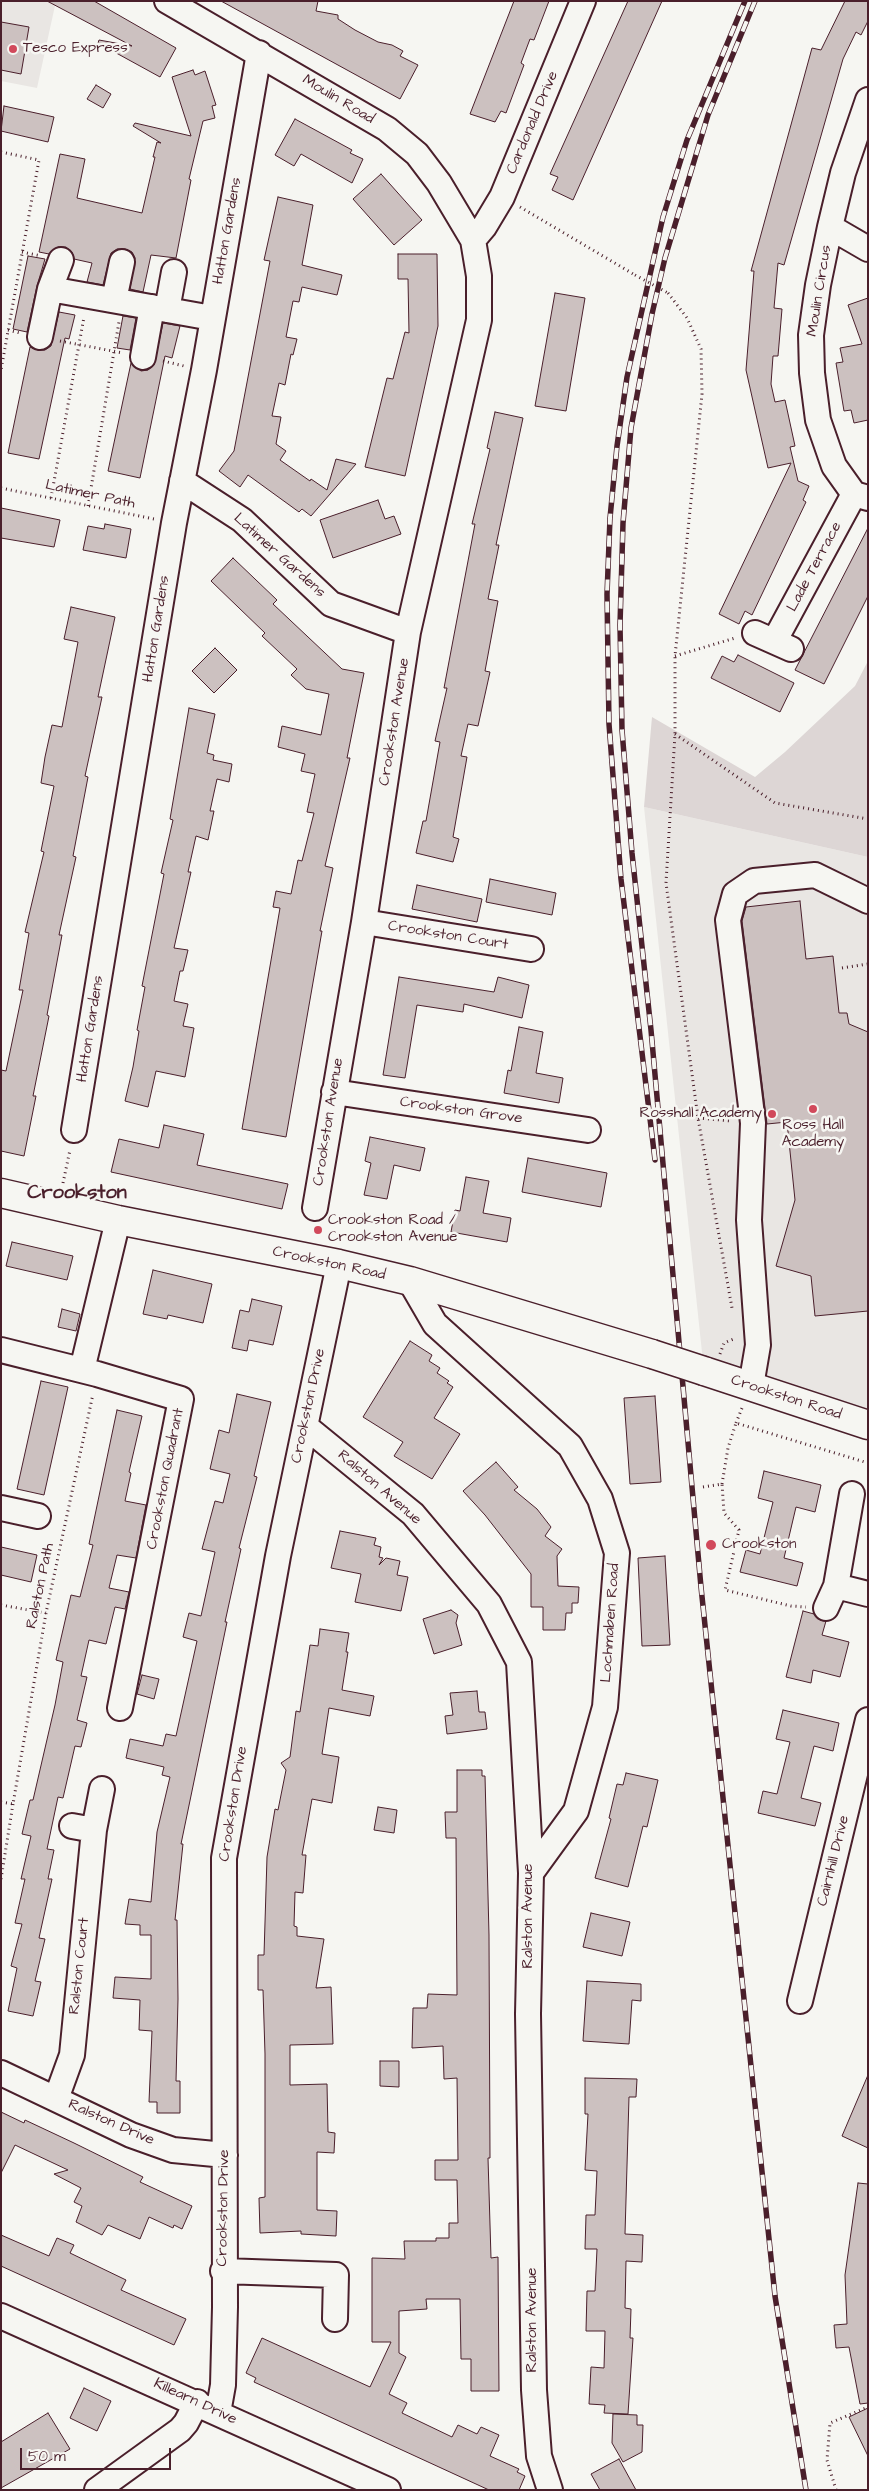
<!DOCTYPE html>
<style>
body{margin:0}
#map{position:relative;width:869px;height:2491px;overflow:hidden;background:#f6f6f2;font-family:"Architects Daughter",sans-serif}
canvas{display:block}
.frame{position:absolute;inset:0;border:2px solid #4a1f2b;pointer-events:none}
.scale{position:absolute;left:20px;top:2448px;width:151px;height:22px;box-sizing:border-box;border:2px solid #4a1f2b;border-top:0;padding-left:6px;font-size:15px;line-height:18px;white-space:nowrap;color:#4a1f2b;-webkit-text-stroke:4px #f6f6f2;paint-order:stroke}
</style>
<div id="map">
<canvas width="869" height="2491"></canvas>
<div class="frame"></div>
<div class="scale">50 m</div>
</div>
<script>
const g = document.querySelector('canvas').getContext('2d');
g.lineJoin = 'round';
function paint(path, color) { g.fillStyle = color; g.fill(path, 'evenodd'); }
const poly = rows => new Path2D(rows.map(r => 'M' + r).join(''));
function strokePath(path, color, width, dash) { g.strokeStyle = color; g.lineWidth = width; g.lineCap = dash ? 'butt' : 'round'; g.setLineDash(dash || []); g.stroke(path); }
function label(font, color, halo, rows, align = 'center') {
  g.font = font + ' "Architects Daughter",sans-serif'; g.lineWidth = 5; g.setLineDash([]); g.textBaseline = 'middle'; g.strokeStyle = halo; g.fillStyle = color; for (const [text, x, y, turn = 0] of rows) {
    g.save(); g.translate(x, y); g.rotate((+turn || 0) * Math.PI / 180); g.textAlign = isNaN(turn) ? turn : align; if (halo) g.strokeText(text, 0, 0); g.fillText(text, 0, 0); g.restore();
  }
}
paint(poly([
 [1,1,56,1,37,88,1,81],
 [644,807,868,857,868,1425,704,1371]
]), '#e9e6e3');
paint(poly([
 [868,661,868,857,644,807,652,717,755,777,785,752,855,686]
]), '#ddd6d5');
const building = poly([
 [47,1,94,1,176,48,160,77,98,43,99,40,132,46,47,1],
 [221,1,318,1,316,11,338,15,338,19,355,30,378,42,392,45,403,51,400,56,418,65,400,99,221,1],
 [514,1,549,1,534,40,530,39,521,63,524,65,506,113,501,111,495,122,470,114,514,1],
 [628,1,662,1,573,200,552,190,558,177,550,174,628,1],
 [845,1,868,1,868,21,861,35,856,32,843,59,784,265,778,263,774,308,782,309,778,356,773,356,771,384,775,402,785,400,795,446,790,447,798,481,809,486,803,500,806,502,752,615,745,611,739,624,719,614,791,463,768,468,746,370,754,271,751,271,812,48,821,50,845,1],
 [1,22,29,27,21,74,1,70,1,22],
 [193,70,195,75,205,71,216,105,212,106,215,118,203,121,189,179,191,180,176,258,151,255,143,292,130,289,135,258,132,252,125,249,117,249,111,253,103,285,87,282,92,263,74,259,72,252,66,247,58,247,49,254,39,252,60,154,85,159,77,198,142,213,155,157,153,157,157,142,161,143,133,126,135,123,191,136,172,77,193,70],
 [96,85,111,94,103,108,87,99,96,85],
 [4,106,54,117,48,142,1,131,4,106],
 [295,119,352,150,350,153,363,159,352,183,301,154,294,166,275,155,295,119],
 [381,174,422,220,394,245,353,199,381,174],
 [278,197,313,205,302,265,342,275,337,295,302,287,299,302,293,301,286,337,297,339,293,355,291,354,285,385,279,383,272,416,281,417,276,444,286,451,280,460,310,481,311,479,327,490,336,459,356,464,311,516,302,509,299,512,248,475,240,487,219,471,234,451,270,261,264,260,278,197],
 [398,254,437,254,438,326,405,476,365,467,387,378,393,379,405,332,409,333,408,279,398,279,398,254],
 [28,256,45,259,37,286,27,332,13,329,28,256],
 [555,293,585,298,566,411,535,406,555,293],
 [868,298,868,420,854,423,851,410,844,411,836,363,843,362,840,348,862,344,848,305,868,298],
 [59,312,75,315,69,339,65,338,39,459,8,453,30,347,38,350,45,350,51,346,59,312],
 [123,316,136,318,130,350,117,348,123,316],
 [163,323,180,326,172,358,165,356,140,478,108,471,131,363,141,371,148,370,154,365,163,323],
 [495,412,523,418,496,545,499,545,488,599,498,601,485,671,490,672,478,726,468,724,461,756,467,757,453,837,459,839,453,862,416,853,423,821,426,821,440,742,435,741,447,688,444,688,475,524,472,524,490,449,487,448,495,412],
 [378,500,385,519,394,516,401,534,333,558,320,520,378,500],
 [1,508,60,520,54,547,1,538,1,508],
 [105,524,131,529,126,558,83,550,88,526,104,529,105,524],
 [868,528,868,596,824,684,795,670,868,528],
 [233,558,277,600,273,604,342,669,364,673,347,758,350,758,325,866,333,868,320,931,322,931,286,1137,242,1129,280,908,273,907,276,891,291,894,298,860,302,861,314,813,307,812,315,774,301,771,305,754,278,747,282,726,321,735,329,694,306,689,291,675,297,669,262,636,265,633,211,581,233,558],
 [71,607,115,617,98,697,102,697,85,776,88,777,73,856,76,857,59,935,62,935,47,1015,49,1016,33,1096,36,1096,24,1156,1,1151,1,1070,6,1071,23,990,19,990,29,933,25,932,44,852,41,851,54,786,41,783,45,757,52,725,62,727,78,642,64,639,71,607],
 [215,648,237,670,214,693,192,671,215,648],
 [738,655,794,683,780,712,711,678,722,656,734,662,738,655],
 [189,708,215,714,207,753,214,755,213,760,232,764,229,782,217,779,210,811,214,811,208,840,196,836,188,872,191,872,174,948,188,950,183,971,180,971,174,1001,188,1004,183,1026,194,1028,185,1077,156,1071,148,1107,125,1101,133,1067,139,1031,137,1030,145,987,142,986,164,874,161,873,173,820,170,819,189,708],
 [490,879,556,893,552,915,486,902,490,879],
 [417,885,482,899,477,922,412,909,417,885],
 [800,901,806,959,833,956,839,1013,847,1013,849,1024,868,1032,868,1311,815,1316,811,1276,776,1266,795,1200,787,1122,767,1124,742,921,746,907,800,901],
 [399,977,494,992,498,977,529,985,522,1018,464,1004,463,1012,417,1005,405,1078,383,1075,399,977],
 [519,1027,543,1032,536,1073,563,1078,559,1103,504,1093,508,1070,511,1071,519,1027],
 [164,1125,204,1134,197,1165,288,1184,282,1209,111,1172,119,1139,159,1148,164,1125],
 [370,1137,425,1148,420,1171,394,1165,387,1199,364,1195,371,1163,365,1161,370,1137],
 [528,1158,607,1173,601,1207,522,1192,528,1158],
 [466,1177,489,1181,483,1213,511,1218,507,1242,451,1232,455,1210,460,1211,466,1177],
 [12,1242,73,1256,67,1280,6,1266,12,1242],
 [153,1270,212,1284,203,1323,168,1315,167,1319,143,1314,153,1270],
 [252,1299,282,1306,273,1345,249,1340,247,1351,232,1348,240,1310,249,1312,252,1299],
 [62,1309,80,1314,76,1331,58,1327,62,1309],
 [410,1341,432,1355,429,1361,440,1368,437,1373,449,1381,447,1383,453,1387,434,1418,460,1434,432,1479,394,1456,403,1442,363,1417,410,1341],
 [41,1381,68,1387,44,1495,17,1489,41,1381],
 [237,1394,271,1402,254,1476,257,1477,239,1548,241,1549,225,1622,227,1622,181,1844,183,1844,175,1920,177,1920,178,1999,176,2081,180,2081,180,2113,157,2113,157,2102,149,2102,152,2031,139,2030,140,2000,113,1998,115,1977,151,1979,151,1935,140,1935,140,1925,125,1924,129,1899,151,1902,157,1832,170,1777,162,1775,164,1767,126,1758,130,1739,163,1746,166,1734,176,1736,197,1641,183,1637,189,1613,201,1616,215,1552,202,1549,215,1501,223,1503,230,1474,210,1469,219,1430,229,1433,237,1394],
 [655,1396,661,1482,630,1484,624,1398,655,1396],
 [117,1410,142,1416,129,1472,131,1473,125,1501,146,1505,136,1558,117,1555,109,1588,129,1592,125,1609,115,1607,106,1644,89,1640,81,1676,87,1677,77,1720,87,1723,81,1747,75,1746,63,1798,58,1797,47,1849,54,1850,48,1879,52,1879,39,1938,45,1939,35,1981,41,1982,33,2016,8,2011,17,1968,11,1966,22,1924,15,1923,25,1879,21,1879,31,1836,22,1834,30,1800,33,1800,55,1705,63,1662,56,1660,71,1595,80,1597,93,1545,89,1544,117,1410],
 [496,1462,518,1487,514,1490,537,1509,551,1527,545,1536,562,1549,557,1556,558,1586,579,1587,578,1603,572,1603,572,1613,566,1613,565,1630,543,1630,543,1607,531,1607,531,1574,485,1515,463,1491,496,1462],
 [764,1471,821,1485,815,1512,796,1507,784,1558,803,1563,797,1586,740,1572,746,1550,760,1554,773,1502,758,1498,764,1471],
 [340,1531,376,1538,374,1545,381,1547,379,1557,383,1558,379,1565,386,1558,400,1561,397,1575,408,1577,401,1611,355,1602,361,1574,331,1568,340,1531],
 [1,1547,37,1555,31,1582,1,1575,1,1547],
 [665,1556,670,1645,642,1646,638,1558,665,1556],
 [451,1610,458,1615,456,1623,462,1645,434,1654,423,1619,451,1610],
 [803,1611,814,1614,820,1620,826,1621,822,1635,849,1642,840,1677,813,1670,811,1683,786,1677,803,1611],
 [320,1629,349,1633,346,1652,348,1652,342,1690,374,1696,370,1716,329,1708,322,1754,339,1757,332,1803,312,1799,302,1855,306,1855,303,1893,295,1892,294,1926,297,1927,297,1936,324,1939,316,1988,331,1987,333,2044,290,2045,290,2085,327,2084,328,2132,335,2133,334,2153,317,2152,317,2210,337,2211,336,2236,301,2234,301,2231,260,2233,259,2198,265,2197,265,2054,263,1990,258,1990,258,1955,264,1955,267,1857,275,1809,278,1810,286,1770,281,1763,290,1757,296,1711,300,1712,310,1645,318,1646,320,1629],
 [142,1675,159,1679,154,1699,137,1694,142,1675],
 [477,1691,479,1712,485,1712,487,1729,447,1734,445,1716,453,1715,450,1693,477,1691],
 [783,1710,839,1723,833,1751,814,1746,801,1798,821,1803,815,1826,758,1813,763,1791,777,1794,790,1742,776,1739,783,1710],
 [457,1770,482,1770,482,1776,485,1776,489,1935,490,2158,488,2158,491,2258,498,2257,499,2391,471,2391,471,2359,461,2359,460,2299,426,2299,427,2309,399,2311,399,2353,406,2357,389,2394,407,2403,402,2413,452,2437,458,2425,477,2434,481,2427,499,2435,490,2456,519,2469,517,2472,525,2476,519,2490,489,2490,254,2382,256,2378,246,2373,262,2338,370,2387,391,2342,372,2342,372,2258,405,2259,404,2241,436,2241,436,2238,449,2238,449,2223,458,2223,457,2180,435,2180,435,2160,458,2160,457,2078,444,2079,443,2046,412,2048,413,2008,427,2008,428,1994,457,1995,456,1838,446,1838,445,1812,457,1812,457,1770],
 [626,1773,658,1780,647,1827,643,1826,628,1887,595,1878,611,1819,609,1818,617,1784,623,1785,626,1773],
 [378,1807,397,1810,394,1833,374,1830,378,1807],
 [591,1913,630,1922,622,1956,583,1947,591,1913],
 [587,1981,641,1984,641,2001,632,2000,629,2044,583,2041,587,1981],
 [380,2061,399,2061,399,2087,380,2086,380,2061],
 [868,2075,868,2148,842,2136,868,2075],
 [585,2078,637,2079,636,2097,629,2097,625,2234,643,2235,642,2262,626,2261,625,2308,631,2309,630,2338,633,2338,628,2414,604,2413,605,2405,589,2404,591,2367,604,2368,605,2331,586,2331,587,2291,595,2291,597,2249,585,2249,586,2215,595,2215,597,2171,585,2170,588,2114,585,2114,585,2078],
 [1,2112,24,2123,25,2120,74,2143,143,2177,140,2182,192,2206,182,2229,174,2225,173,2228,149,2217,140,2239,108,2225,102,2235,76,2222,82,2206,74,2202,81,2188,54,2174,68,2170,15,2145,1,2173,1,2112],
 [858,2183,868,2184,868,2403,860,2404,849,2347,836,2348,834,2325,847,2324,845,2275,858,2183],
 [1,2235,49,2256,57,2238,74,2245,70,2253,126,2280,121,2290,186,2319,174,2345,1,2266,1,2235],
 [84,2388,111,2401,97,2431,70,2418,84,2388],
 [868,2408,868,2456,849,2417,868,2408],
 [48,2413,70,2449,1,2488,1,2442,48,2413],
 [613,2414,637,2415,637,2425,643,2425,642,2452,623,2462,612,2443,613,2414],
 [619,2459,636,2490,600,2490,591,2474,619,2459]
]);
paint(building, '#ccc1c0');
strokePath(building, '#4a1f2b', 1);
const minor = poly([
 [167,1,387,129,417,154,439,183,473,240,479,276,479,320,408,632,364,922,315,1208],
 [868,100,843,173,830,227,818,285,811,335,812,373,818,420,834,466,854,494,868,498],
 [830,227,868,249],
 [473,240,484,227,502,197,583,1],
 [50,289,212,318],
 [114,300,122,262],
 [167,310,174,272],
 [40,337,50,289,61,260],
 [143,357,152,307],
 [182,481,242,520,331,604,408,632],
 [755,633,791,649],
 [775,640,854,494],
 [364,922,531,949],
 [334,1092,588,1130],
 [74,1130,174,523,204,370,259,53],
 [410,1281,435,1324,570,1446,600,1499,617,1553,605,1707,576,1811,531,1873],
 [1,1350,97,1374,181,1399,120,1708],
 [82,1370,118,1220],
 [751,1386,758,1345,749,1220,753,1123,728,920,735,894,754,881,815,875,868,901],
 [305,1426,413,1514,489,1604,519,1662,531,1873,528,2014,534,2390,539,2456,550,2490],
 [852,1494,836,1586,868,1594],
 [1,1508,38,1516],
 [826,1608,836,1586],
 [72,1826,94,1830],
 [800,2001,868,1720],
 [1,2073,131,2135,173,2150,225,2155],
 [56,2099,72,2055,94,1830,102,1789],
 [223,2271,336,2275,335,2319],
 [1,2316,388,2490],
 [218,2413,223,2385,225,2307,224,1858,278,1556,339,1264],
 [97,2490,180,2430,186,2423,197,2402]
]);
const major = poly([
 [1,1193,118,1220,339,1264,410,1281,652,1354],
 [704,1371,868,1425]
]);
strokePath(minor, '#4a1f2b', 28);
strokePath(major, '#4a1f2b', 31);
strokePath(poly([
 [1,152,39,160,1,370],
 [520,207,635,275],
 [22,252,41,256],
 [668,293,687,318,701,349,702,394,675,656,675,734,666,883,698,1118,732,1308],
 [8,330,20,333],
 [60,341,123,353],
 [163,361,184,366],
 [1,488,154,519],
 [51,498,84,317],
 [88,506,119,322],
 [675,656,735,638],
 [675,734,775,803,868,819],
 [842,968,868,964],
 [698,1118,732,1121],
 [63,1183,70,1150],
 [720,1354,724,1343,736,1338],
 [736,1423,742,1408],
 [722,1484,728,1448,736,1423,868,1463],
 [703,1487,722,1484,724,1513,739,1530,725,1590,791,1606,806,1607],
 [1,1605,46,1613],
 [1,1802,13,1804,46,1613,93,1394],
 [1,1879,13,1804],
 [836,2490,827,2460,830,2423,868,2407]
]), '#4a1f2b', 3, [1, 4]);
strokePath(minor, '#f6f6f2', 24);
strokePath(major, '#f6f6f2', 28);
const rail = poly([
 [755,1,708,115,665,258,652,314,631,428,623,523,620,625,622,730,632,853,651,1030,701,1587,775,2296,806,2490],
 [655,1160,621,879,609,724,607,594,610,518,617,446,627,377,663,217,687,140,745,1]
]);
strokePath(rail, '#4a1f2b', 5.5);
strokePath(rail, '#f6f6f2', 4, [11]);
const majorBridge = poly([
 [652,1354,704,1371]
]);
strokePath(majorBridge, '#4a1f2b', 31, []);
strokePath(poly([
 [635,275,668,293]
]), '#4a1f2b', 3, [1, 4]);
strokePath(majorBridge, '#f6f6f2', 28);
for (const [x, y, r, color] of [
 [13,49,5,"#d1495b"],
 [813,1109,5,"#d1495b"],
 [772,1114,5,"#d1495b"],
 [318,1230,5,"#d1495b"],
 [711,1545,6,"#d1495b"]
]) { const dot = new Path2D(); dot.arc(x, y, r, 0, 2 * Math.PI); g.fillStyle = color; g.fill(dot); strokePath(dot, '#f6f6f2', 2); }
label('15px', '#4a1f2b', '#f6f6f2', [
 ["Tesco Express",23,49],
 ["Rosshall Academy",762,1114,"right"],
 ["Ross Hall",813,1126,"center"],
 ["Academy",813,1143,"center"],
 ["Crookston Road /",328,1221],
 ["Crookston Avenue",328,1238],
 ["Crookston",722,1545]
], 'left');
label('15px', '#4a1f2b', '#f6f6f2', [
 ["Moulin Road",338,100,31],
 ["Cardonald Drive",533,123,-67],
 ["Hatton Gardens",228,231,-80],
 ["Moulin Circus",820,291,-81],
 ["Latimer Path",90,495,12],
 ["Latimer Gardens",279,556,42],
 ["Lade Terrace",815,567,-62],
 ["Hatton Gardens",157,629,-81],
 ["Crookston Avenue",395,722,-81],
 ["Crookston Court",448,936,9],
 ["Hatton Gardens",91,1029,-81],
 ["Crookston Grove",461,1111,8],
 ["Crookston Avenue",329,1122,-81],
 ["Crookston Road",329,1264,12],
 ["Crookston Road",786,1398,18],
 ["Crookston Drive",309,1406,-78],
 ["Crookston Quadrant",166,1479,-79],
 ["Ralston Avenue",379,1488,41],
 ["Ralston Path",41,1586,-78],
 ["Lochmaben Road",611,1623,-86],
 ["Crookston Drive",234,1804,-81],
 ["Cairnhill Drive",834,1861,-76],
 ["Ralston Avenue",529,1916,-90],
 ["Ralston Court",80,1966,-84],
 ["Ralston Drive",111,2123,24],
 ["Crookston Drive",224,2208,-89],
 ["Ralston Avenue",533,2320,-90],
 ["Killearn Drive",195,2402,25]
]);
label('bold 20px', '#4a1f2b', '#f6f6f2', [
 ["Crookston",77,1194]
]);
</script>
